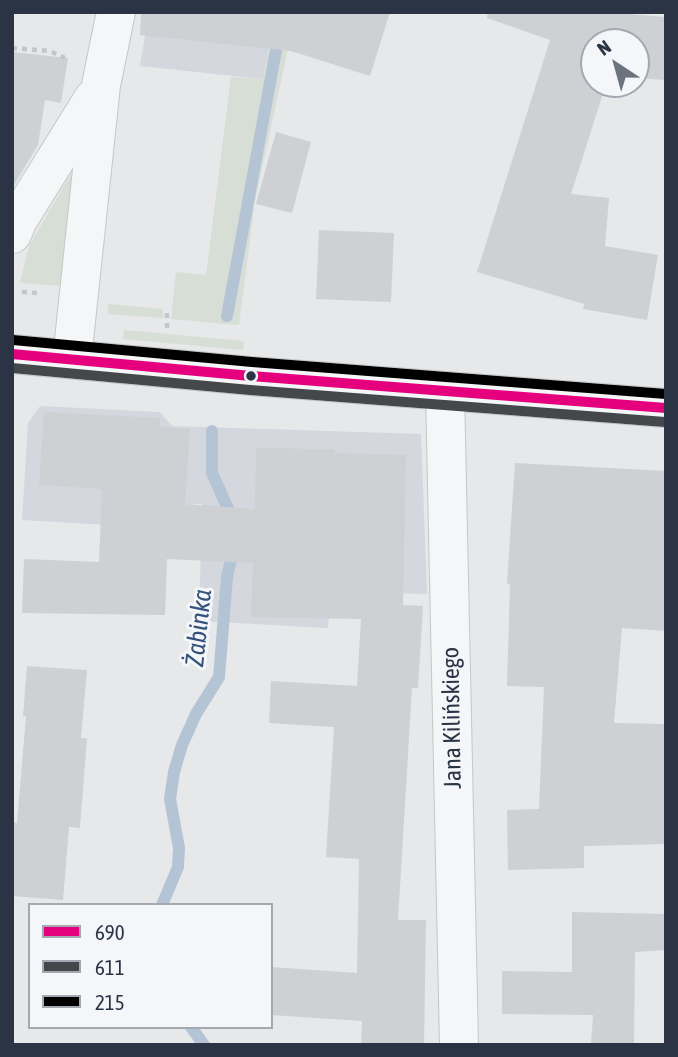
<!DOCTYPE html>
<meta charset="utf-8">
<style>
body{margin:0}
#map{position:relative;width:678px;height:1057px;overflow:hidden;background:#e6e8ea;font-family:"Asap Condensed",sans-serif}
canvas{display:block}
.frame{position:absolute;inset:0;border:14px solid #2b3445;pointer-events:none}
.legend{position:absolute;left:28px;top:903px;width:245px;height:126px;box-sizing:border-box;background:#f4f6f9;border:2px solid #a4a8b1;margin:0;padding:9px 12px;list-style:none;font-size:21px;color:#2b3445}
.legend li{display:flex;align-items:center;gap:14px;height:35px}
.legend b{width:35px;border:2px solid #a4a8b1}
.north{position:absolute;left:580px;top:28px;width:70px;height:70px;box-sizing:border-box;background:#f4f6f9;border:2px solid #a4a8b1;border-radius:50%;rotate:324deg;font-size:19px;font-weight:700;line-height:28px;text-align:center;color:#2b3445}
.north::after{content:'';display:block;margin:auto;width:24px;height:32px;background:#6c737f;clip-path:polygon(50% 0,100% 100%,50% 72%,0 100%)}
</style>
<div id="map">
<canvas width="678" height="1057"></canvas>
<div class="frame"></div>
<ul class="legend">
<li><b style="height:9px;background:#e5007d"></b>690</li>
<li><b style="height:9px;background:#45484a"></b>611</li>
<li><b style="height:9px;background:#000"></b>215</li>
</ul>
<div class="north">N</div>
</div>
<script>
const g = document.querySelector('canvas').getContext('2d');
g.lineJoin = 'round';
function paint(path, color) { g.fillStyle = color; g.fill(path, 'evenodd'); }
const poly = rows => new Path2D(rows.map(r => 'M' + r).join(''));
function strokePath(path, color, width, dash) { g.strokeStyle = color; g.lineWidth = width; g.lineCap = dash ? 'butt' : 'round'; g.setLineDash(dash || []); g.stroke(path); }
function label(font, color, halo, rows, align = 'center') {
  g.font = font + ' "Asap Condensed",sans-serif'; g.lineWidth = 6; g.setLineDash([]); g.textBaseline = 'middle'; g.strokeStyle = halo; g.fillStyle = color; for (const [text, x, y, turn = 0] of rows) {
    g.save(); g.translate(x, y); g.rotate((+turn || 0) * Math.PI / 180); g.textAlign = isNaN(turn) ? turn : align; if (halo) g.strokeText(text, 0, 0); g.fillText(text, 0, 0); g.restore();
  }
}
paint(poly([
 [149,12,276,12,263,79,140,66],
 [40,406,160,412,172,426,421,434,427,594,331,592,328,628,199,621,202,504,159,505,159,528,22,520,28,423]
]), '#d4d7dd');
paint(poly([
 [276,12,296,12,255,201,239,325,171,319,176,272,206,275,231,77,263,79],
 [77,167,62,286,20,283,29,246,69,177],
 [108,304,163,309,163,318,108,314],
 [124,330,244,341,243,350,123,339]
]), '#d6ded6');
strokePath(poly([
 [227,316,279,34],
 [212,431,212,473,234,522],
 [162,905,178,867,179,848,170,799,174,772,182,745,196,714,219,677,227,577,234,547],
 [191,1027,204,1045]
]), '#b4c4d5', 12);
paint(poly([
 [141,12,390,12,370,76,291,51,140,35],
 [488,12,629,12,628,14,666,17,666,80,636,78,636,42,594,42,594,84,606,84,571,194,609,198,605,246,658,255,647,320,583,309,584,304,477,272,550,40,487,18],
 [12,52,68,58,61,103,45,100,38,145,14,185,12,185],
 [276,132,311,142,292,213,256,204],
 [319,230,394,233,391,302,316,299],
 [44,412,160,418,160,427,190,429,185,504,255,509,256,448,335,449,335,453,406,455,403,605,423,606,418,688,412,688,398,920,426,920,424,1045,361,1045,362,1021,271,1015,271,967,357,973,359,859,326,857,334,727,269,723,271,681,357,686,361,619,251,617,253,563,167,559,165,615,22,613,24,559,99,562,102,489,39,485],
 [515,463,666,471,666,631,622,628,614,723,666,724,666,844,584,846,584,868,508,870,507,810,539,809,544,687,507,686,510,584,507,584],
 [27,666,87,670,81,738,87,738,80,828,69,827,63,900,12,896,12,822,17,823,26,716,23,716],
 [572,912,666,914,666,950,635,952,634,1045,591,1045,593,1015,502,1014,502,971,572,972]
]), '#ced0d3');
const minor = poly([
 [12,234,18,220,93,99],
 [12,354,251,376,666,408],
 [72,359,101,85,116,12],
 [445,391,459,1045]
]);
strokePath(minor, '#c4c6c8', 40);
strokePath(poly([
 [12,48,50,51,65,58],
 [22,292,38,293],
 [167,328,167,309]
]), '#c5c6ca', 4.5, [5, 5]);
strokePath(minor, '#f5f6f7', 38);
strokePath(poly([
 [12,354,251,376,666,408]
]), '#e5007d', 10);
strokePath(poly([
 [12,368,250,390,665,422]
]), '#45484a', 10);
strokePath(poly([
 [13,340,252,362,666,394]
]), '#000', 10);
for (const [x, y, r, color] of [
 [251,376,6,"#2b3445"]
]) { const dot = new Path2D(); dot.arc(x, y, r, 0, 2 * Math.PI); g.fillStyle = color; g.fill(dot); strokePath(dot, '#f4f6f9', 2.5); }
label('24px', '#2b3445', '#f4f6f9', [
 ["Jana Kilińskiego",452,718,-91]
]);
label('italic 26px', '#34527a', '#f4f6f9', [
 ["Żabinka",199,628,-84]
]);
</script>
